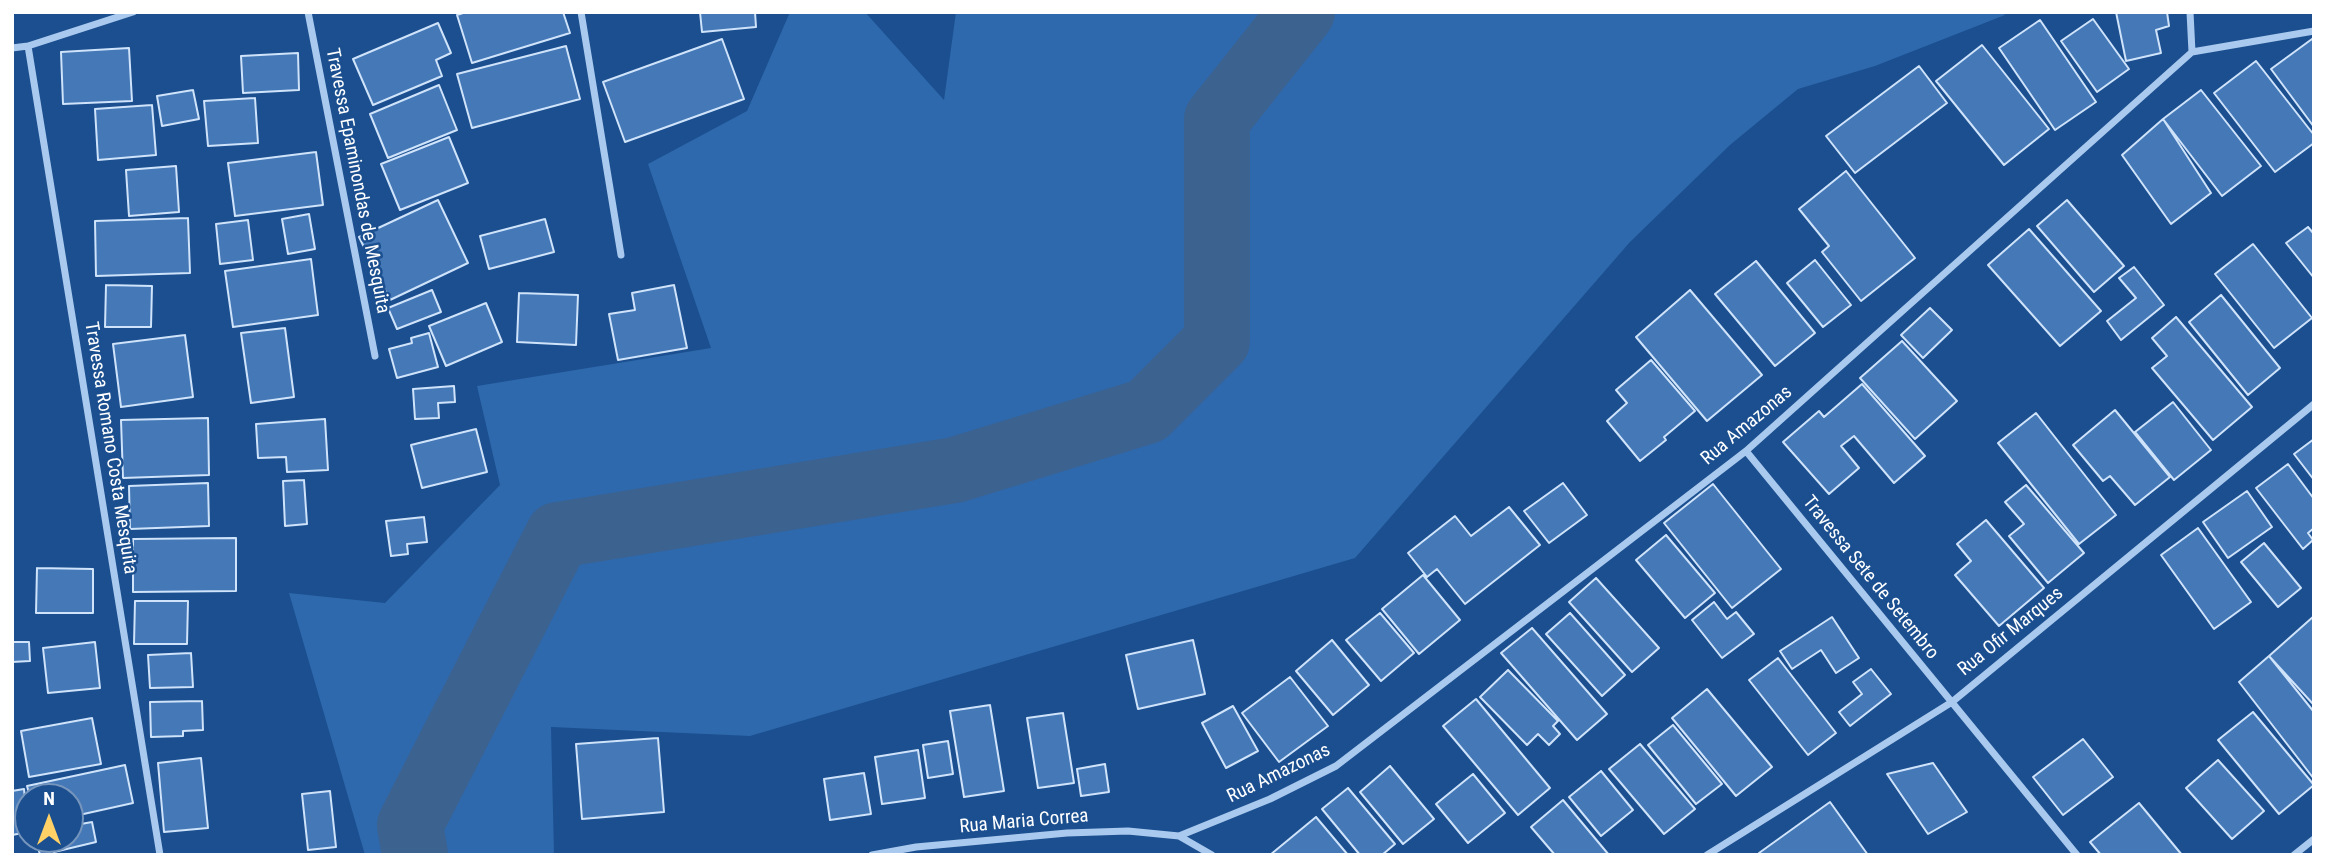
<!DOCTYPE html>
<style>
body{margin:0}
#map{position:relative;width:2326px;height:867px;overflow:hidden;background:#1b4f8f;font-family:"Roboto Condensed",sans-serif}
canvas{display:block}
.frame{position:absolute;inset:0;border:14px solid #fff;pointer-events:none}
.north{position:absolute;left:14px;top:783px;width:70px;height:70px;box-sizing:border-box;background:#1b4f8f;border:2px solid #7695bc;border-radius:50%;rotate:0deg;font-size:19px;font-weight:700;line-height:28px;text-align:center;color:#fff}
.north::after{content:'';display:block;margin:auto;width:24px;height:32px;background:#ffd166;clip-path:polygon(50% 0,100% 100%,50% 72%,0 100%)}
</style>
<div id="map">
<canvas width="2326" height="867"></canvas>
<div class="frame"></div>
<div class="north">N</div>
</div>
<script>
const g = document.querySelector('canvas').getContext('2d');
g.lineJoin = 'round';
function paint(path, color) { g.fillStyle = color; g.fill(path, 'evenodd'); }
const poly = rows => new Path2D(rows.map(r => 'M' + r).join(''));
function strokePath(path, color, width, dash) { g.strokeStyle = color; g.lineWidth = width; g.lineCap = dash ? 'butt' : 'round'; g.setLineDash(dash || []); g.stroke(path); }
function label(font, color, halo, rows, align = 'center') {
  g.font = font + ' "Roboto Condensed",sans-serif'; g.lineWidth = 5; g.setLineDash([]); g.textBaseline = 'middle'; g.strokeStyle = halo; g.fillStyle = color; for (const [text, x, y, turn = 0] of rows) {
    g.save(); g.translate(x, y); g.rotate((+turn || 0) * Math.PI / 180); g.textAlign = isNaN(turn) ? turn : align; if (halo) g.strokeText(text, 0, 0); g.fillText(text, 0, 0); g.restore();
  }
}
paint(poly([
 [790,12,865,12,944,100,956,12,2002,12,2005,15,1875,66,1798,89,1730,145,1630,242,1355,558,750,736,551,727,554,855,365,855,289,593,385,603,500,485,477,386,711,348,648,164,747,111]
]), '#2e69ad');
strokePath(poly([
 [415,855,410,825,558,535,955,470,1147,411,1217,341,1217,119,1302,12]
]), '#3c6290', 66);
const building = poly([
 [466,12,563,12,570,33,472,63,457,15,466,12],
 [700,12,755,12,756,27,702,32,700,12],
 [2116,12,2167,12,2169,26,2156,30,2161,53,2126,61,2116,12],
 [2093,19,2129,69,2097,92,2061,41,2093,19],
 [2040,20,2096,102,2055,130,1999,48,2040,20],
 [438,23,451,53,436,60,442,76,373,105,353,59,438,23],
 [722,39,744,99,625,142,603,82,722,39],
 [2312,39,2314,42,2314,127,2271,69,2312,39],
 [1982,45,2049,129,2004,165,1936,81,1982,45],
 [566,46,580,99,472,128,457,74,566,46],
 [129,48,132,101,63,104,61,52,129,48],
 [298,53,299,90,243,93,241,56,298,53],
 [2256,61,2314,135,2314,143,2275,172,2214,93,2256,61],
 [1919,66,1947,103,1855,173,1826,136,1919,66],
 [439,85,457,130,388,158,370,114,439,85],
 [193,90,199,119,162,126,157,96,193,90],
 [2201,90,2261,166,2222,196,2163,119,2201,90],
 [255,98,258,143,208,146,204,101,255,98],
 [152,105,156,155,98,160,95,109,152,105],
 [2163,119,2211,193,2171,224,2122,155,2163,119],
 [449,137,468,183,400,210,381,164,449,137],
 [316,152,323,205,235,216,228,163,316,152],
 [176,166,179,212,129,216,126,170,176,166],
 [1846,171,1915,258,1861,301,1822,252,1829,246,1799,209,1846,171],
 [438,200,468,263,390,300,359,237,438,200],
 [2067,200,2124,266,2094,292,2037,226,2067,200],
 [309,214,315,249,288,254,282,219,309,214],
 [188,218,190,273,96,276,95,221,188,218],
 [545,219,554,252,489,269,480,236,545,219],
 [248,220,253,260,220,264,216,224,248,220],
 [2308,227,2314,234,2314,278,2286,243,2308,227],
 [2029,229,2101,311,2060,346,1988,265,2029,229],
 [2253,244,2312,318,2274,348,2215,274,2253,244],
 [311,259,318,315,233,327,225,271,311,259],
 [1815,260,1851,305,1823,327,1787,283,1815,260],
 [1756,261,1815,333,1775,366,1715,294,1756,261],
 [2134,267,2164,305,2121,340,2107,321,2136,298,2119,278,2134,267],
 [106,285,152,286,151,327,105,327,106,285],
 [674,285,687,348,618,360,609,314,635,310,632,293,674,285],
 [432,290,441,312,397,329,388,308,432,290],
 [1690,290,1762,375,1707,421,1636,337,1690,290],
 [519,293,578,295,576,345,517,342,519,293],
 [2221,295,2280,368,2248,395,2189,322,2221,295],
 [486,303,502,342,446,366,429,326,486,303],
 [1930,308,1952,330,1923,358,1901,335,1930,308],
 [2176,317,2252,407,2213,440,2152,368,2167,356,2152,338,2176,317],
 [285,328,294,397,251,403,241,333,285,328],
 [429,333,438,367,397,378,389,349,412,343,411,338,429,333],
 [185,335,193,397,121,407,113,344,185,335],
 [1902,341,1957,401,1915,439,1860,378,1902,341],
 [1651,360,1695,411,1664,437,1666,440,1640,461,1607,421,1627,403,1616,390,1651,360],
 [1862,384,1925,456,1894,483,1854,436,1841,446,1859,468,1829,494,1783,442,1819,411,1824,417,1862,384],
 [454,386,455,402,438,403,439,418,415,419,413,389,454,386],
 [2173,402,2211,450,2174,480,2135,432,2173,402],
 [2115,410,2170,477,2135,505,2110,476,2103,481,2073,445,2115,410],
 [2036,413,2116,515,2079,544,1998,443,2036,413],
 [208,418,209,475,123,478,121,420,208,418],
 [325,419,328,470,287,472,286,457,258,458,256,424,325,419],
 [476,429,487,472,422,488,411,445,476,429],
 [2314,439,2314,480,2294,454,2314,439],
 [2288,464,2314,499,2314,528,2308,533,2313,540,2303,549,2256,488,2288,464],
 [304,480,307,524,285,526,283,481,304,480],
 [208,483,209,526,130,529,129,486,208,483],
 [1563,483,1587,515,1549,543,1524,511,1563,483],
 [1713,484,1781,569,1732,608,1664,523,1713,484],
 [2026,485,2084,553,2048,583,2009,536,2024,524,2005,502,2026,485],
 [2247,491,2272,527,2228,558,2203,522,2247,491],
 [1509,507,1540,545,1465,604,1437,569,1427,577,1408,553,1455,516,1471,536,1509,507],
 [424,517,427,542,407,544,408,554,391,556,386,521,424,517],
 [1986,520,2044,588,1999,626,1955,575,1971,561,1957,544,1986,520],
 [2198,528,2251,602,2214,629,2161,555,2198,528],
 [1666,535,1715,593,1685,618,1636,560,1666,535],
 [236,538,236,591,133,592,133,539,236,538],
 [2264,543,2301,588,2278,607,2241,562,2264,543],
 [37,568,93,569,93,613,36,613,37,568],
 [1423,575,1460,620,1419,654,1382,609,1423,575],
 [1596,578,1659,648,1632,672,1569,602,1596,578],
 [135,601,188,601,187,644,134,644,135,601],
 [1714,602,1727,619,1736,612,1754,634,1722,658,1692,620,1714,602],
 [1380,613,1414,653,1381,681,1346,640,1380,613],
 [1570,613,1625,675,1602,696,1546,634,1570,613],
 [2314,616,2314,704,2313,704,2269,656,2314,616],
 [1832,617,1859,658,1836,673,1821,650,1792,669,1780,651,1832,617],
 [1532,628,1607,714,1577,740,1501,653,1532,628],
 [1193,640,1205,694,1138,709,1126,655,1193,640],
 [1332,640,1369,685,1333,715,1296,671,1332,640],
 [12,642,29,642,30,661,12,662,12,642],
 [95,642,100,688,48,693,43,648,95,642],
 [191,653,193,687,150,688,148,655,191,653],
 [2269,656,2314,712,2314,779,2239,682,2269,656],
 [1778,658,1836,733,1808,755,1749,680,1778,658],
 [1871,669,1891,694,1850,726,1839,712,1862,694,1853,682,1871,669],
 [1508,670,1558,721,1553,726,1560,734,1549,745,1538,734,1527,745,1480,697,1508,670],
 [1290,677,1328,726,1279,762,1242,713,1290,677],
 [1707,689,1772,767,1736,796,1672,718,1707,689],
 [1476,699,1550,788,1518,815,1443,726,1476,699],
 [202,701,203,730,183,731,183,736,151,737,150,702,202,701],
 [990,705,1004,791,964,797,950,711,990,705],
 [1233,706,1258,751,1226,768,1202,723,1233,706],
 [2253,712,2314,785,2279,814,2218,740,2253,712],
 [1063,713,1074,783,1038,788,1027,718,1063,713],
 [92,718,101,764,29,777,21,731,92,718],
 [1673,725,1722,784,1696,804,1648,745,1673,725],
 [658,738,664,812,582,819,576,744,658,738],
 [2083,739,2113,777,2063,815,2033,777,2083,739],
 [948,741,953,774,928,778,923,745,948,741],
 [1640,744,1695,809,1664,834,1609,769,1640,744],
 [918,750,925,798,882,804,875,757,918,750],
 [201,758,208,828,164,832,158,763,201,758],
 [2218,760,2264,811,2232,839,2186,788,2218,760],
 [1933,763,1967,812,1928,834,1887,774,1933,763],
 [1105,764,1109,792,1081,796,1077,769,1105,764],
 [125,765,133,803,70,817,70,797,30,797,27,786,125,765],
 [1390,766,1434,819,1403,844,1360,792,1390,766],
 [1601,771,1633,810,1601,836,1569,797,1601,771],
 [864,773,871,814,830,820,824,779,864,773],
 [1473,774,1505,813,1468,843,1436,804,1473,774],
 [1348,788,1395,844,1382,855,1360,855,1322,809,1348,788],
 [24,789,28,832,12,835,12,791,24,789],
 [330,791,336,847,308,850,302,794,330,791],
 [1563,800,1609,855,1555,855,1531,827,1563,800],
 [1830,802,1868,855,1761,855,1759,853,1830,802],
 [2139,803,2182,855,2101,855,2090,842,2139,803],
 [1316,817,1348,855,1270,855,1316,817],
 [92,822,96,842,54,852,55,855,40,855,36,839,70,839,70,826,92,822]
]);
paint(building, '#4478b7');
strokePath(building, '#cfe3fa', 2);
strokePath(poly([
 [308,12,375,356],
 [581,12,621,255],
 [2190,12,2192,52],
 [28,46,160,855],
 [12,48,28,46,133,12],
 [1746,451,2077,855],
 [1179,836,1270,799,1336,766,1746,451,2192,52,2314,31],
 [872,855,916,847,1067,833,1128,831,1179,836,1212,855],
 [1707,855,1952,702,2314,404],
 [2294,855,2314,839]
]), '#a9c9ee', 7);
label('19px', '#fff', '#1b4f8f', [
 ["Travessa Epaminondas de Mesquita",357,181,79],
 ["Rua Amazonas",1747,426,-40],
 ["Travessa Romano Costa Mesquita",110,448,81],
 ["Travessa Sete de Setembro",1870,578,51],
 ["Rua Ofir Marques",2011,632,-39],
 ["Rua Amazonas",1279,774,-26],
 ["Rua Maria Correa",1024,822,-5]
]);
</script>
